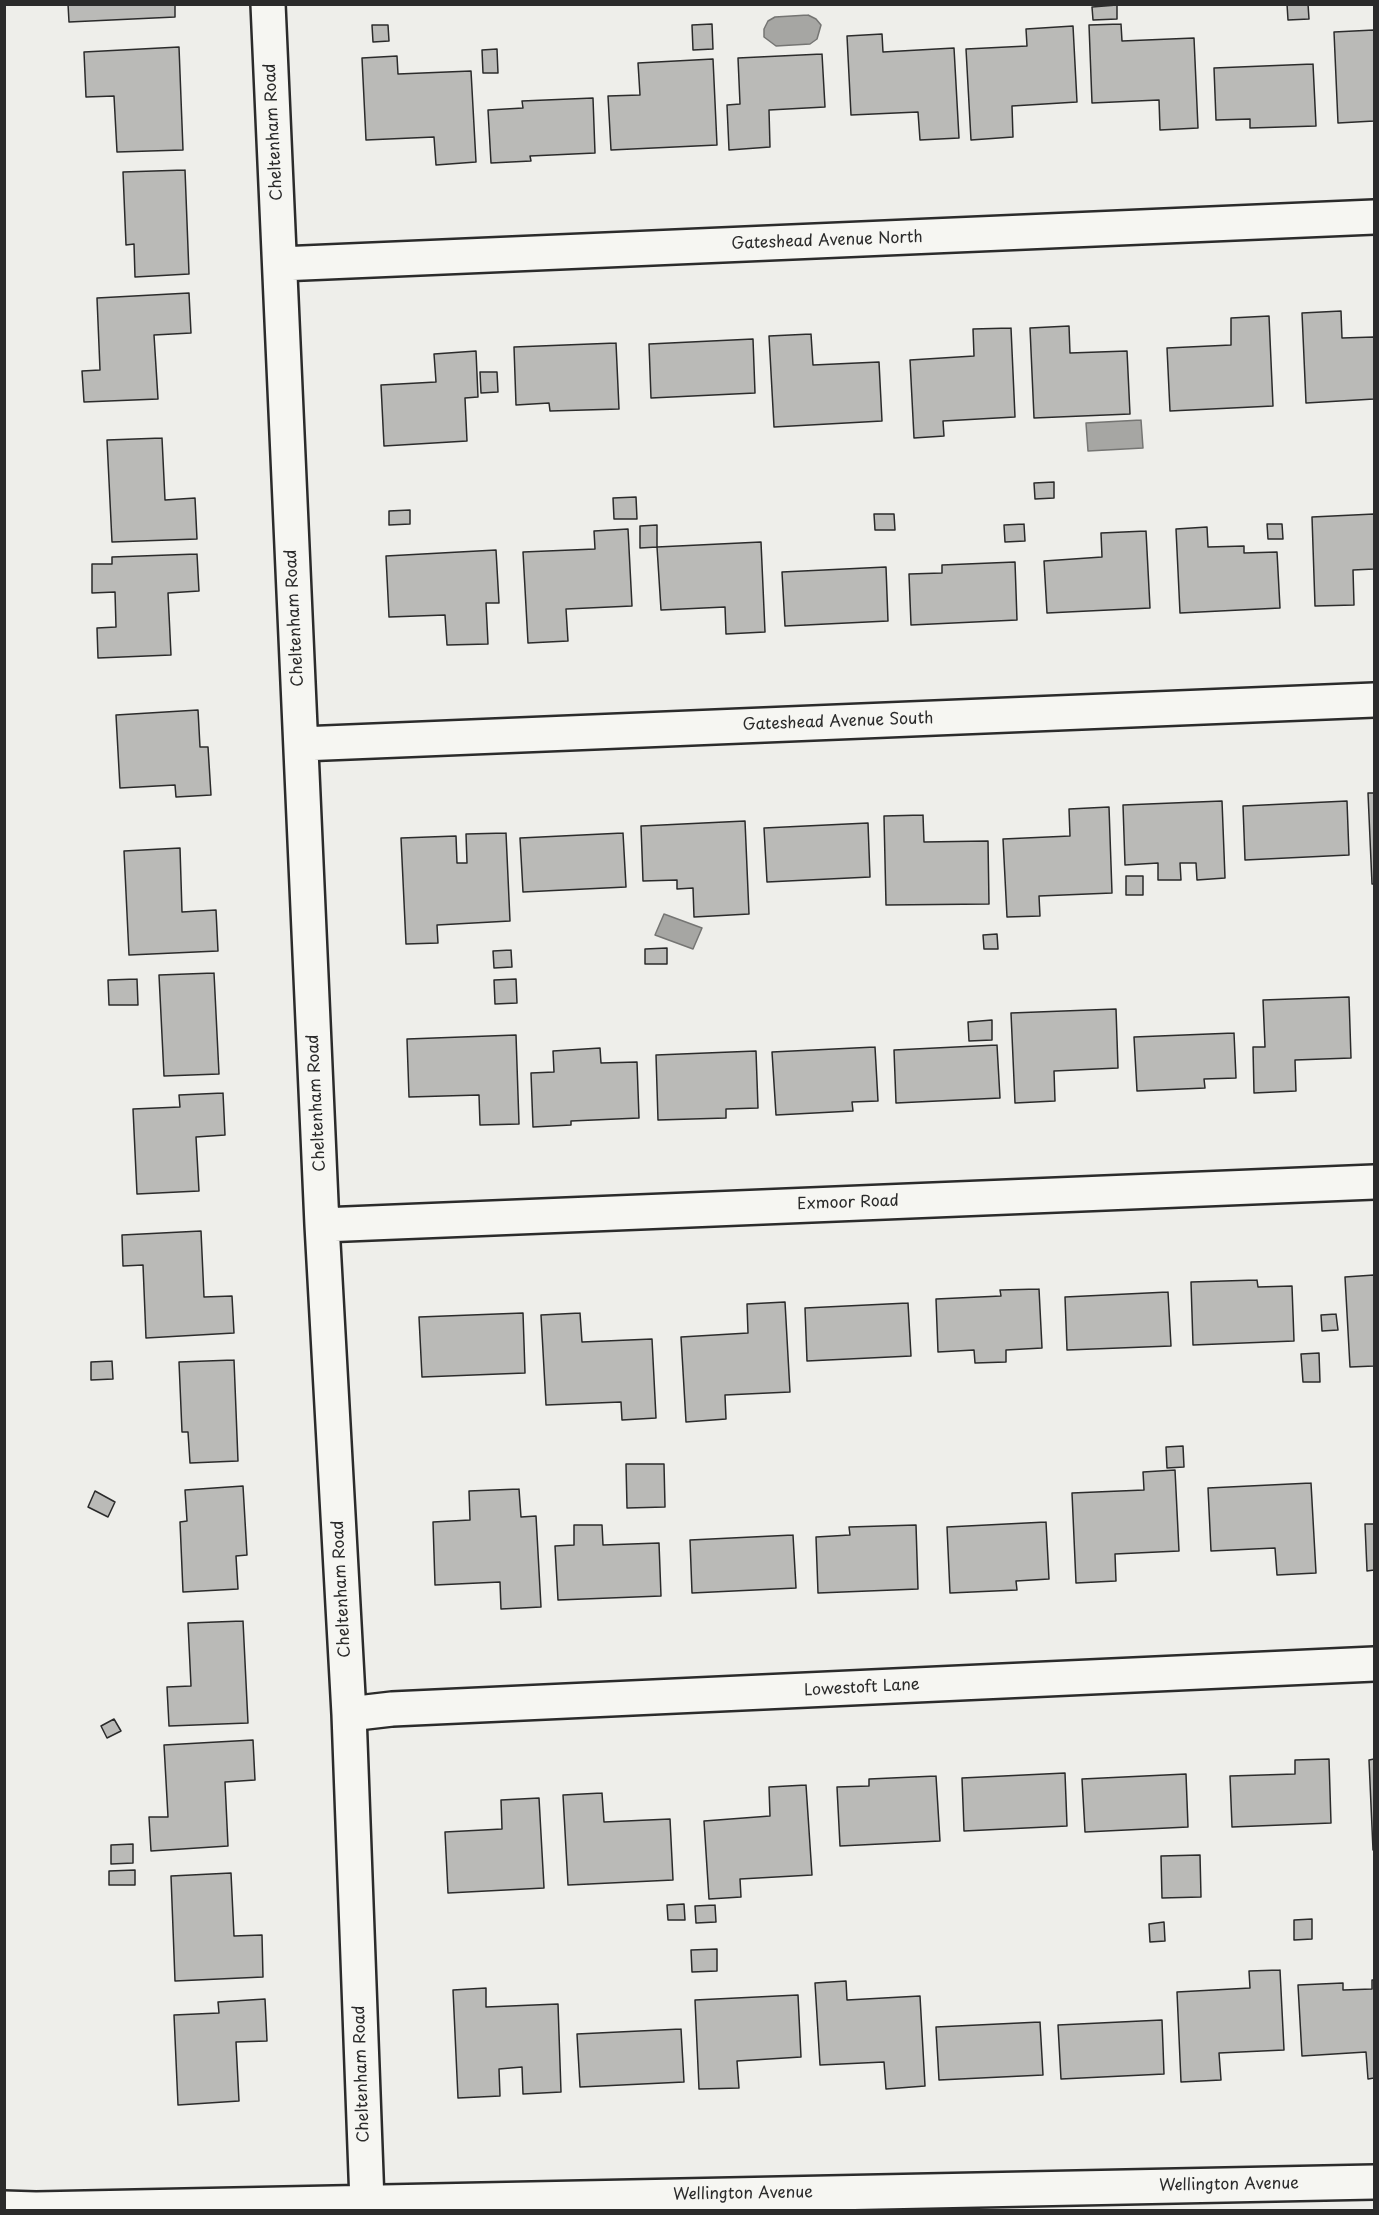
<!DOCTYPE html>
<style>
body{margin:0}
#map{position:relative;width:1379px;height:2215px;overflow:hidden;background:#eeeeea;font-family:"Playpen Sans",sans-serif}
canvas{display:block}
.frame{position:absolute;inset:0;border:6px solid #2b2b2b;pointer-events:none}
</style>
<div id="map">
<canvas width="1379" height="2215"></canvas>
<div class="frame"></div>
</div>
<script>
const g = document.querySelector('canvas').getContext('2d');
g.lineJoin = 'round';
function paint(path, color) { g.fillStyle = color; g.fill(path, 'evenodd'); }
const poly = rows => new Path2D(rows.map(r => 'M' + r).join(''));
function strokePath(path, color, width, dash) { g.strokeStyle = color; g.lineWidth = width; g.lineCap = dash ? 'butt' : 'round'; g.setLineDash(dash || []); g.stroke(path); }
function label(font, color, halo, rows, align = 'center') {
  g.font = font + ' "Playpen Sans",sans-serif'; g.lineWidth = 6; g.setLineDash([]); g.textBaseline = 'middle'; g.strokeStyle = halo; g.fillStyle = color; for (const [text, x, y, turn = 0] of rows) {
    g.save(); g.translate(x, y); g.rotate((+turn || 0) * Math.PI / 180); g.textAlign = isNaN(turn) ? turn : align; if (halo) g.strokeText(text, 0, 0); g.fillText(text, 0, 0); g.restore();
  }
}
const water = poly([
 [808,15,816,19,821,25,817,39,810,44,776,46,764,37,764,29,768,21,775,17,808,15],
 [1141,420,1143,448,1088,451,1086,423,1141,420],
 [664,914,702,928,693,949,655,935,664,914]
]);
paint(water, '#a6a6a3');
strokePath(water, '#757573', 1.5);
const building = poly([
 [68,4,175,4,175,17,69,22,68,4],
 [1287,4,1308,4,1309,19,1288,20,1287,4],
 [1117,5,1117,19,1093,20,1092,7,1117,5],
 [712,24,713,49,693,50,692,25,712,24],
 [1121,24,1122,41,1194,38,1198,128,1160,130,1159,100,1092,103,1089,25,1121,24],
 [372,25,388,25,389,41,373,42,372,25],
 [1073,26,1077,102,1012,106,1013,137,971,140,966,49,1027,46,1026,29,1073,26],
 [1374,30,1374,121,1338,123,1334,32,1374,30],
 [882,34,883,52,954,48,959,138,920,140,918,112,851,115,847,36,882,34],
 [179,47,183,150,117,152,114,96,86,97,84,52,179,47],
 [497,49,498,73,483,73,482,50,497,49],
 [822,54,825,107,769,110,770,147,729,150,727,105,740,104,738,58,822,54],
 [397,56,398,74,471,71,476,162,436,165,434,137,366,140,362,58,397,56],
 [713,59,717,145,611,150,608,96,640,95,638,63,713,59],
 [1313,64,1316,126,1250,128,1250,119,1216,120,1214,68,1313,64],
 [593,98,595,153,530,156,531,161,491,163,488,110,523,108,522,101,593,98],
 [185,170,189,274,135,277,134,244,126,245,123,172,185,170],
 [189,293,191,333,154,335,158,399,84,402,82,371,100,370,97,298,189,293],
 [1341,311,1342,338,1374,337,1374,399,1306,403,1302,313,1341,311],
 [1269,316,1273,406,1170,411,1167,348,1231,345,1231,318,1269,316],
 [1069,326,1070,353,1127,351,1130,414,1034,418,1030,328,1069,326],
 [1011,328,1015,417,943,421,944,436,914,438,910,360,974,356,973,329,1011,328],
 [811,334,813,365,879,362,882,421,774,427,769,336,811,334],
 [753,339,755,393,651,398,649,344,753,339],
 [616,343,619,409,550,411,549,403,516,405,514,347,616,343],
 [476,351,478,397,465,398,467,441,384,446,381,385,436,382,434,354,476,351],
 [480,372,497,372,498,392,481,393,480,372],
 [162,438,165,500,195,498,197,539,112,542,107,440,162,438],
 [1054,482,1054,498,1035,499,1034,483,1054,482],
 [636,497,637,519,614,519,613,498,636,497],
 [410,510,410,524,389,525,389,511,410,510],
 [874,514,894,514,895,530,875,530,874,514],
 [1374,514,1374,569,1353,570,1354,605,1315,606,1312,517,1374,514],
 [1024,524,1025,541,1005,542,1004,525,1024,524],
 [1267,524,1282,524,1283,539,1268,539,1267,524],
 [657,525,657,547,640,548,640,526,657,525],
 [1207,527,1208,547,1244,546,1244,553,1277,552,1280,608,1180,613,1176,529,1207,527],
 [628,529,632,606,566,609,568,641,528,643,523,552,595,549,594,531,628,529],
 [1146,531,1150,608,1047,613,1044,561,1102,557,1101,533,1146,531],
 [761,542,765,632,726,634,725,607,661,610,657,547,761,542],
 [496,550,499,603,486,603,488,644,447,645,445,615,389,617,386,556,496,550],
 [197,554,199,591,168,593,171,655,98,658,97,628,116,627,115,592,92,593,92,564,112,564,112,557,197,554],
 [1015,562,1017,620,911,625,909,574,942,573,942,565,1015,562],
 [886,567,888,621,785,626,782,572,886,567],
 [198,710,200,747,208,747,211,795,176,797,175,785,120,788,116,715,198,710],
 [1368,793,1374,793,1374,884,1372,884,1368,793],
 [1222,801,1225,878,1197,880,1196,863,1180,863,1181,880,1158,880,1158,863,1125,865,1123,805,1222,801],
 [1347,801,1349,855,1245,860,1243,806,1347,801],
 [1109,807,1112,893,1039,896,1040,916,1007,917,1003,839,1070,836,1069,809,1109,807],
 [923,815,924,842,988,841,989,904,886,905,884,816,923,815],
 [745,821,749,914,694,917,693,888,677,889,677,880,643,881,641,826,745,821],
 [868,823,870,877,767,882,764,828,868,823],
 [506,833,510,921,437,925,438,943,406,944,401,838,456,836,457,863,467,863,466,834,506,833],
 [623,833,626,887,523,892,520,838,623,833],
 [180,848,182,912,216,910,218,951,129,955,124,851,180,848],
 [1126,876,1143,876,1143,895,1126,895,1126,876],
 [997,934,998,949,984,949,983,935,997,934],
 [667,948,667,964,645,964,645,949,667,948],
 [511,950,512,967,494,968,493,951,511,950],
 [214,973,219,1074,164,1076,159,975,214,973],
 [137,979,138,1005,109,1005,108,980,137,979],
 [516,979,517,1003,495,1004,494,980,516,979],
 [1349,997,1351,1058,1295,1060,1296,1091,1254,1093,1253,1047,1265,1047,1263,1000,1349,997],
 [1116,1009,1118,1068,1054,1071,1055,1101,1015,1103,1011,1013,1116,1009],
 [992,1020,992,1040,969,1041,968,1022,992,1020],
 [1234,1033,1236,1078,1204,1079,1205,1088,1137,1091,1134,1037,1234,1033],
 [516,1035,519,1124,480,1125,479,1095,409,1097,407,1039,516,1035],
 [997,1045,1000,1098,896,1103,894,1050,997,1045],
 [875,1047,878,1101,852,1102,853,1111,776,1115,772,1052,875,1047],
 [600,1048,601,1063,637,1062,639,1118,571,1121,571,1125,533,1127,531,1073,554,1072,553,1051,600,1048],
 [756,1051,758,1108,726,1109,726,1118,658,1120,656,1055,756,1051],
 [223,1093,225,1135,196,1137,199,1191,137,1194,133,1109,180,1107,179,1095,223,1093],
 [201,1231,204,1297,232,1296,234,1333,146,1338,143,1265,123,1266,122,1235,201,1231],
 [1374,1275,1374,1366,1350,1367,1345,1277,1374,1275],
 [1257,1280,1258,1287,1292,1286,1294,1341,1193,1345,1191,1282,1257,1280],
 [1039,1289,1042,1348,1006,1350,1006,1362,975,1363,974,1350,938,1352,936,1299,1001,1296,1000,1290,1039,1289],
 [1168,1292,1171,1346,1067,1350,1065,1297,1168,1292],
 [785,1302,790,1392,725,1395,726,1419,686,1422,681,1337,748,1333,747,1304,785,1302],
 [908,1303,911,1356,807,1361,805,1308,908,1303],
 [523,1313,525,1373,422,1377,419,1317,523,1313],
 [580,1313,582,1342,652,1339,656,1418,622,1420,621,1402,546,1405,541,1315,580,1313],
 [1336,1314,1338,1330,1322,1331,1321,1315,1336,1314],
 [1319,1353,1320,1382,1303,1382,1301,1354,1319,1353],
 [234,1360,238,1461,190,1463,188,1432,182,1432,179,1362,234,1360],
 [112,1361,113,1379,91,1380,91,1362,112,1361],
 [1183,1446,1184,1467,1167,1468,1166,1447,1183,1446],
 [626,1464,664,1464,665,1507,627,1508,626,1464],
 [1175,1470,1179,1551,1115,1554,1116,1581,1076,1583,1072,1493,1144,1490,1143,1472,1175,1470],
 [1311,1483,1316,1573,1277,1575,1275,1548,1211,1551,1208,1488,1311,1483],
 [243,1486,247,1555,236,1556,238,1589,183,1592,180,1522,187,1521,185,1490,243,1486],
 [519,1489,521,1517,536,1516,541,1607,501,1609,500,1582,435,1585,433,1522,470,1520,469,1491,519,1489],
 [95,1491,115,1502,108,1517,88,1507,95,1491],
 [1046,1522,1049,1579,1016,1581,1017,1590,950,1593,947,1527,1046,1522],
 [1365,1524,1374,1524,1374,1570,1367,1571,1365,1524],
 [574,1525,602,1525,603,1545,659,1543,661,1596,558,1600,555,1546,574,1545,574,1525],
 [916,1525,918,1589,818,1593,816,1537,850,1535,849,1527,916,1525],
 [793,1535,796,1588,692,1593,690,1540,793,1535],
 [243,1621,248,1723,169,1726,167,1687,191,1686,188,1623,243,1621],
 [114,1719,121,1731,107,1738,101,1726,114,1719],
 [253,1740,255,1780,225,1782,228,1846,151,1851,149,1817,168,1817,164,1745,253,1740],
 [1329,1759,1331,1823,1232,1827,1230,1776,1295,1774,1295,1760,1329,1759],
 [1374,1759,1374,1850,1373,1850,1369,1760,1374,1759],
 [1065,1773,1067,1826,964,1831,962,1778,1065,1773],
 [1186,1774,1188,1827,1085,1832,1082,1779,1186,1774],
 [936,1776,940,1841,840,1846,837,1787,869,1786,869,1779,936,1776],
 [806,1785,812,1875,740,1879,741,1897,709,1899,704,1821,770,1816,769,1787,806,1785],
 [602,1793,604,1822,670,1819,673,1880,568,1885,563,1795,602,1793],
 [539,1798,544,1888,448,1893,445,1832,502,1829,501,1800,539,1798],
 [133,1844,133,1863,111,1864,111,1845,133,1844],
 [1200,1855,1201,1897,1162,1898,1161,1856,1200,1855],
 [135,1870,135,1885,109,1885,109,1871,135,1870],
 [231,1873,234,1936,262,1935,263,1977,175,1981,171,1876,231,1873],
 [684,1904,685,1920,668,1920,667,1905,684,1904],
 [715,1905,716,1922,696,1923,695,1906,715,1905],
 [1312,1919,1312,1939,1294,1940,1294,1920,1312,1919],
 [1164,1922,1165,1941,1150,1942,1149,1924,1164,1922],
 [717,1949,717,1971,692,1972,691,1950,717,1949],
 [1280,1970,1284,2050,1219,2053,1221,2080,1181,2082,1177,1992,1250,1988,1249,1971,1280,1970],
 [1372,1980,1374,1980,1374,2078,1368,2079,1366,2052,1302,2056,1298,1985,1343,1983,1343,1990,1372,1989,1372,1980],
 [846,1981,847,2000,920,1996,925,2086,886,2089,884,2062,820,2065,815,1983,846,1981],
 [486,1988,486,2007,558,2004,561,2092,523,2094,522,2067,499,2069,500,2096,458,2098,453,1990,486,1988],
 [798,1995,801,2057,737,2061,739,2088,699,2089,695,2000,798,1995],
 [265,1999,267,2041,236,2042,239,2101,178,2105,174,2015,219,2013,218,2002,265,1999],
 [1162,2020,1164,2074,1061,2079,1058,2025,1162,2020],
 [1040,2022,1043,2075,939,2080,936,2027,1040,2022],
 [681,2029,684,2082,580,2087,577,2034,681,2029]
]);
paint(building, '#babab7');
strokePath(building, '#2b2b2b', 1.5);
const minor = poly([
 [268,4,322,1225,349,1714,367,2202],
 [280,264,1374,217],
 [301,744,1374,700],
 [322,1225,1374,1182],
 [349,1714,392,1709,1374,1664],
 [4,2208,36,2209,1374,2182]
]);
strokePath(minor, '#2b2b2b', 38);
strokePath(minor, '#f6f6f2', 33);
label('16px', '#2b2b2b', '#f6f6f2', [
 ["Cheltenham Road",274,132,-93],
 ["Gateshead Avenue North",827,241,-2],
 ["Cheltenham Road",295,618,-93],
 ["Gateshead Avenue South",838,722,-2],
 ["Cheltenham Road",317,1103,-93],
 ["Exmoor Road",848,1203,-2],
 ["Cheltenham Road",342,1589,-93],
 ["Lowestoft Lane",862,1688,-3],
 ["Cheltenham Road",362,2074,-92],
 ["Wellington Avenue",1229,2185,-1],
 ["Wellington Avenue",743,2194,-1]
]);
</script>
